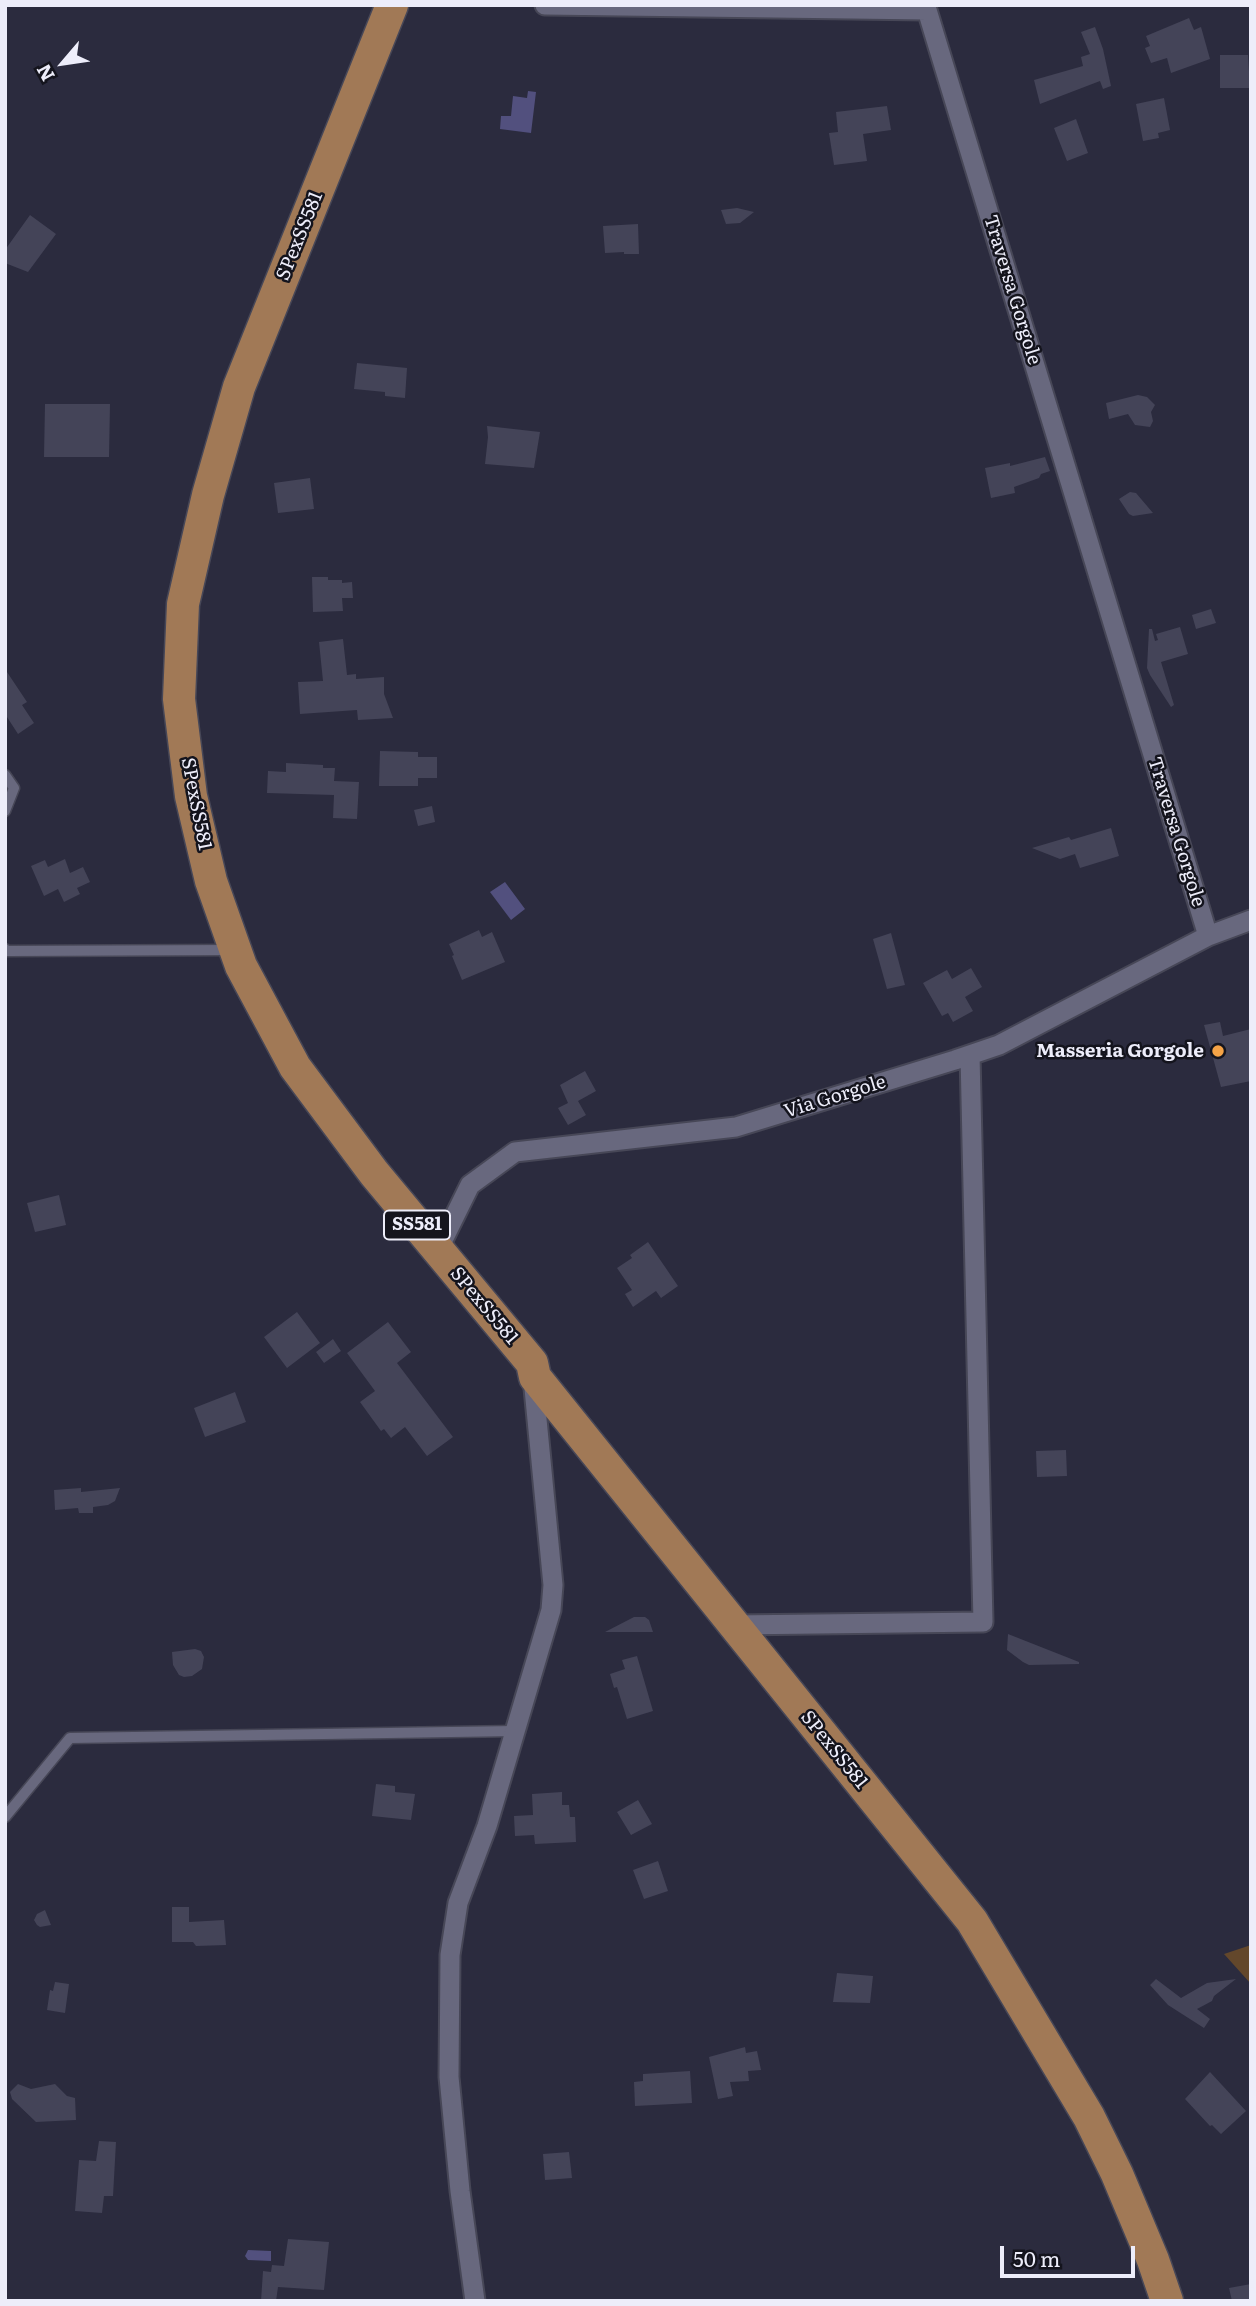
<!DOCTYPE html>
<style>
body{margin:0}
#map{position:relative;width:1256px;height:2306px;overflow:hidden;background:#2b2b3e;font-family:Literata,serif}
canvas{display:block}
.frame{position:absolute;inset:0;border:7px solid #ededfa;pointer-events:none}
.north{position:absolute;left:28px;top:28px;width:70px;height:70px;-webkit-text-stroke:5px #14141d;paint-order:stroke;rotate:241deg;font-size:19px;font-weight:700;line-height:28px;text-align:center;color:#ededfa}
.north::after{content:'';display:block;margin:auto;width:24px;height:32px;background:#ededfa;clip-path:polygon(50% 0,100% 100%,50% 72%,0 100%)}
.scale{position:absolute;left:1000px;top:2246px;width:135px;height:32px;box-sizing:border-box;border:4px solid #ededfa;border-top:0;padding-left:9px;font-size:21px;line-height:24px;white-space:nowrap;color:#ededfa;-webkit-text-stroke:5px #14141d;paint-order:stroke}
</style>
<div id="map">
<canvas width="1256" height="2306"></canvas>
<div class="frame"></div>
<div class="north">N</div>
<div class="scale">50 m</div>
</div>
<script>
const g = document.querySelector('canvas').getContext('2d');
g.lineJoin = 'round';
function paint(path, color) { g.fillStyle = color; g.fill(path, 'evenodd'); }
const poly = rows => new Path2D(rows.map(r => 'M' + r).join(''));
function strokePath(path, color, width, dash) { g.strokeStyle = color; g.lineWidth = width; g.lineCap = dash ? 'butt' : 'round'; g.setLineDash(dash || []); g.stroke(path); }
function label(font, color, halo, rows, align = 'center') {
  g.font = font + ' Literata,serif'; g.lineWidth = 5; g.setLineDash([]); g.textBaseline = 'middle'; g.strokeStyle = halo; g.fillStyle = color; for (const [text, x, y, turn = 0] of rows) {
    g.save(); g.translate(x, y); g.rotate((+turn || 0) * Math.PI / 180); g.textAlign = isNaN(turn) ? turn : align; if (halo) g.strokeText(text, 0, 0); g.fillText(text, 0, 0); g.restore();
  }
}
paint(poly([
 [1251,1945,1251,1984,1224,1954]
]), '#63472b');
paint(poly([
 [528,91,536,92,531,133,500,129,501,116,511,116,513,96,527,98],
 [505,882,525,909,511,920,490,892],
 [248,2250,271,2251,271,2261,248,2260,245,2256]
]), '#52507e');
paint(poly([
 [1189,18,1194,30,1201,27,1210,59,1171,73,1167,58,1151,63,1145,48,1150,46,1146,36],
 [1095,27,1103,49,1111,86,1103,89,1100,81,1040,104,1034,80,1083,66,1081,57,1090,54,1081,32],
 [1220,55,1248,55,1250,88,1220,88],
 [1164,98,1170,130,1158,133,1159,138,1143,141,1136,104],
 [887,106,891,130,863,134,867,161,834,165,829,133,838,132,836,112],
 [1076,119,1088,153,1067,161,1054,128],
 [737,208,754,212,740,223,726,224,721,210],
 [30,215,56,234,28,272,5,263,5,250],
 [638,224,639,254,624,254,624,252,605,253,603,226],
 [357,363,407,368,405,398,385,396,385,392,354,389],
 [1138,395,1147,397,1155,405,1151,412,1153,421,1150,427,1135,425,1128,414,1109,419,1106,403],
 [45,404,110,404,109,457,44,457],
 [487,426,540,432,534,468,485,464,488,437],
 [1045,457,1050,471,1041,474,1039,478,1014,487,1015,493,991,498,985,468,1010,463,1010,466],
 [310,478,314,509,278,513,274,483],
 [1130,492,1136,493,1153,513,1133,516,1129,514,1119,499],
 [312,577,328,577,328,580,342,580,342,583,352,582,353,598,342,598,343,611,313,612],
 [1211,609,1216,623,1196,629,1192,615],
 [1180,627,1188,654,1161,662,1174,705,1171,707,1150,675,1147,668,1149,629,1152,629,1155,641,1158,640,1156,634],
 [343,639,347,675,356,674,356,679,384,677,384,694,393,718,358,720,357,710,300,714,298,682,323,681,319,642],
 [5,669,27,702,22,705,34,723,18,734,5,714],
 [380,751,418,752,418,757,437,757,437,778,418,778,418,786,379,786],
 [286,763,323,765,323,768,335,768,334,781,359,782,357,819,333,818,334,795,267,793,268,771,286,772],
 [432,806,435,822,418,826,414,810],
 [1111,828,1119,856,1080,868,1075,854,1060,859,1032,848,1069,837,1071,840],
 [65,859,70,873,83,867,90,882,77,888,80,894,64,902,58,889,44,896,31,866,45,860,48,867],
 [479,930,482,937,492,932,505,962,462,980,452,956,454,955,449,944],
 [891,933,905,985,887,989,873,939],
 [971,968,982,987,965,997,973,1011,953,1022,948,1013,942,1016,923,983,947,970,952,979],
 [1220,1022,1223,1036,1251,1029,1251,1081,1221,1087,1204,1025],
 [585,1071,596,1091,578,1101,586,1115,568,1125,558,1108,568,1103,560,1085],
 [59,1195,66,1225,35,1232,27,1203],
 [648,1242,678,1286,661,1298,656,1291,633,1307,625,1294,632,1290,617,1268,632,1258,630,1255],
 [297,1312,320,1343,287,1368,264,1337],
 [388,1322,411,1352,397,1363,453,1437,427,1456,405,1427,391,1438,384,1429,381,1431,360,1402,375,1391,347,1353],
 [333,1339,341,1351,324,1363,316,1352],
 [235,1392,246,1422,205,1437,194,1408],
 [1066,1450,1067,1476,1037,1477,1036,1451],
 [81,1488,81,1492,120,1488,115,1501,108,1505,93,1507,93,1513,79,1513,78,1508,55,1510,54,1490],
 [634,1617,645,1617,649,1620,653,1632,605,1632],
 [1008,1634,1079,1662,1079,1664,1029,1665,1023,1662,1007,1650],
 [195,1649,201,1651,204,1657,202,1669,192,1676,184,1677,179,1675,173,1665,172,1652],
 [637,1656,653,1711,627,1719,617,1687,614,1688,610,1674,625,1669,622,1660],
 [376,1784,395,1786,395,1792,415,1794,411,1820,372,1816],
 [562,1792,562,1805,569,1805,570,1817,575,1817,576,1842,535,1844,534,1835,515,1836,514,1816,533,1815,532,1794],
 [638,1800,652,1824,631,1835,617,1812],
 [658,1861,668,1891,644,1899,633,1870],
 [172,1907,189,1907,189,1922,224,1920,226,1945,196,1946,193,1942,172,1942],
 [45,1910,51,1925,40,1927,37,1925,34,1920,37,1914],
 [837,1973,873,1976,870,2003,833,2002],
 [1156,1979,1181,1998,1207,1983,1236,1979,1214,1996,1212,2001,1197,2009,1210,2019,1204,2028,1168,2005,1150,1985],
 [55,1982,69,1984,65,2013,47,2010,50,1990,53,1991],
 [745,2047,746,2053,757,2051,761,2070,748,2071,749,2081,730,2082,733,2096,718,2099,709,2057],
 [690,2071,692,2103,635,2106,634,2082,643,2081,643,2074],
 [1210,2072,1246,2111,1221,2134,1212,2125,1210,2126,1185,2099],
 [18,2084,31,2089,55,2084,67,2096,75,2098,76,2120,36,2122,12,2099,10,2092],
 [99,2141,116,2142,113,2196,104,2196,102,2213,75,2211,79,2160,96,2161],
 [569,2152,572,2178,545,2180,543,2154],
 [288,2239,329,2242,324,2290,278,2287,276,2301,261,2301,263,2271,271,2272,272,2265,284,2266],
 [1251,2284,1251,2301,1232,2301,1229,2288]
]), '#444458');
const lane = poly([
 [5,775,14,788,5,811],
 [5,949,7,951,232,950],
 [5,1817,70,1738,515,1731]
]);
const street = poly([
 [545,5,927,10,1208,936],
 [438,1250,470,1185,515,1152,736,1127,955,1060,999,1045,1208,936,1251,920],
 [734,1625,983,1622,970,1055],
 [475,2301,460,2191,449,2077,450,1955,458,1903,487,1826,551,1610,553,1585,533,1378]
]);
const primary = poly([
 [392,5,239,387,208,495,183,604,179,699,191,796,211,881,241,966,295,1067,374,1173,532,1363,535,1377,972,1921,1089,2117,1117,2174,1153,2260,1167,2301]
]);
strokePath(lane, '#474757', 13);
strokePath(street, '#474757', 23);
strokePath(primary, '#474757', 35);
strokePath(lane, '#68687e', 10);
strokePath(street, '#68687e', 19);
strokePath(primary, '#a17956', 32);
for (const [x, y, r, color] of [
 [1218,1051,7,"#f5a346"]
]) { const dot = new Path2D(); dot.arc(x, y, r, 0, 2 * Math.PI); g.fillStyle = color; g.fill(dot); strokePath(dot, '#14141d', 2.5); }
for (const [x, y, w] of [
 [417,1225,66]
]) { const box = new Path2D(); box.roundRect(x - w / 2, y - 14.5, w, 29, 5); g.fillStyle = '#14141d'; g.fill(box); strokePath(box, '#ededfa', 2); }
label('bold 18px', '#ededfa', null, [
 ["SS581",417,1225]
]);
label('19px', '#ededfa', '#14141d', [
 ["SPexSS581",300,236,-68],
 ["Traversa Gorgole",1012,290,73],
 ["SPexSS581",196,804,79],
 ["Traversa Gorgole",1176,832,73],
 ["Via Gorgole",835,1097,-17],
 ["SPexSS581",484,1306,50],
 ["SPexSS581",834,1750,51]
]);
label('bold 19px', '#ededfa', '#14141d', [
 ["Masseria Gorgole",1204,1051]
], 'right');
</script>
